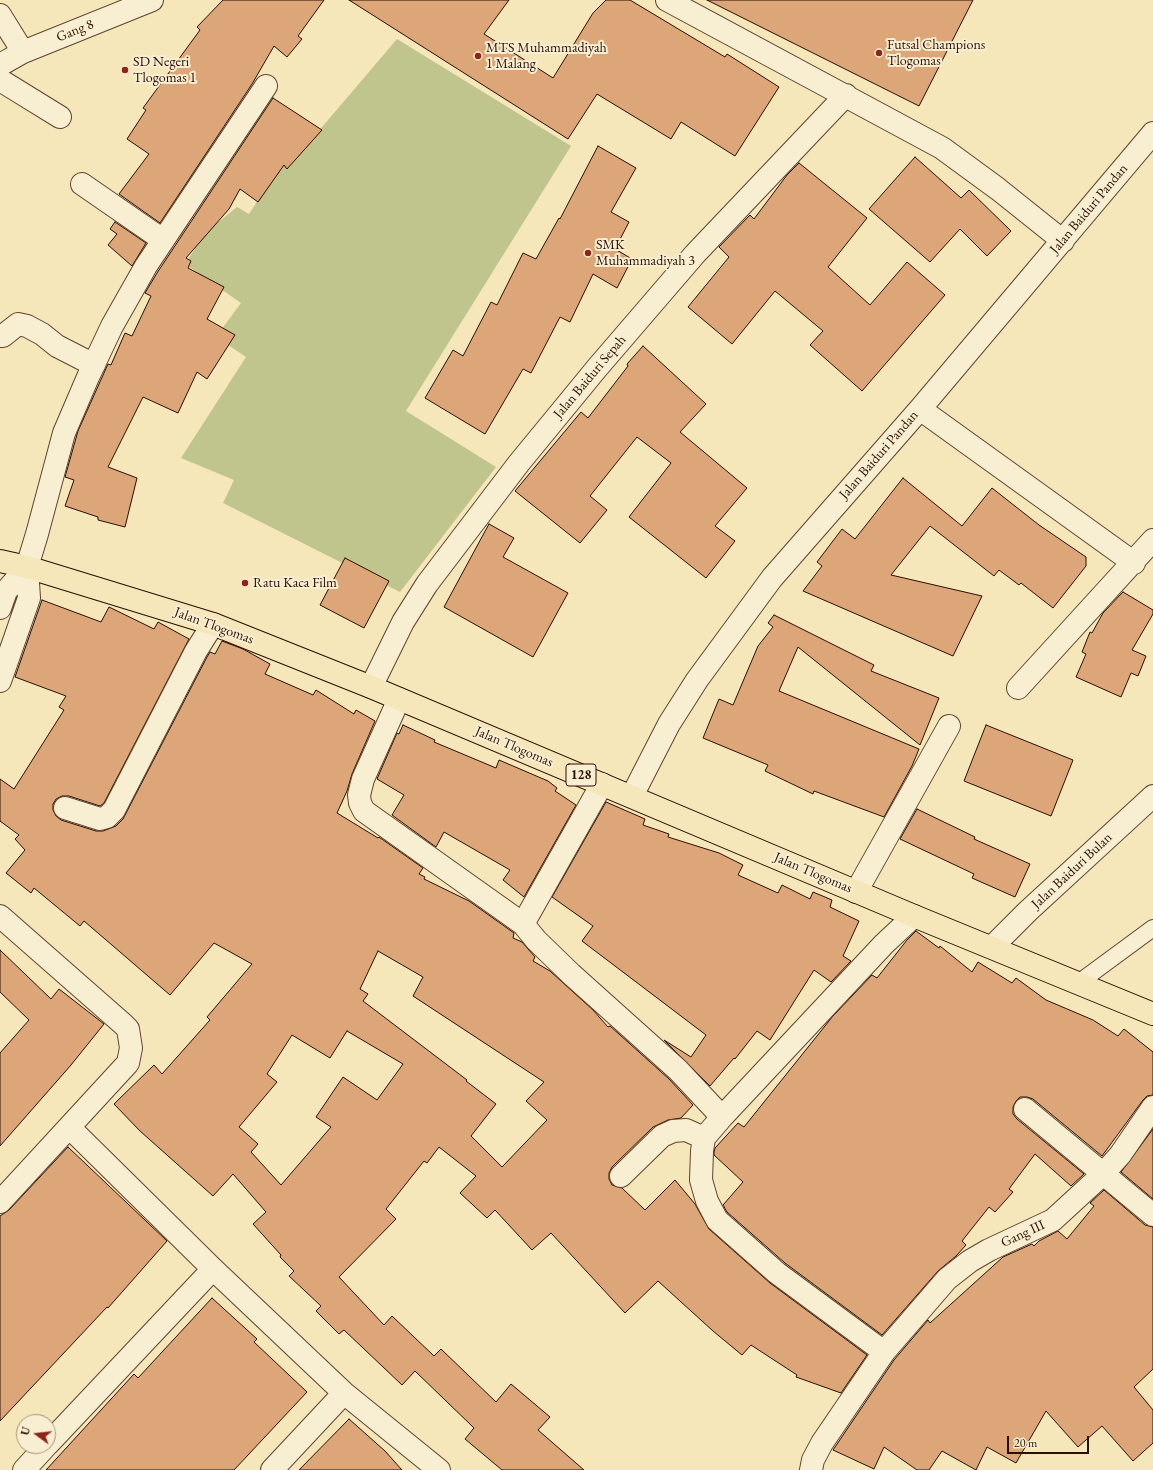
<!DOCTYPE html>
<style>
body{margin:0}
#map{position:relative;width:1153px;height:1470px;overflow:hidden;background:#f5e7ba;font-family:"EB Garamond",serif}
canvas{display:block}
.north{position:absolute;left:16px;top:1414px;width:40px;height:40px;box-sizing:border-box;background:#f8efd2;border:1px solid #a6957f;border-radius:50%;rotate:285deg;font-size:11px;font-weight:700;line-height:16px;text-align:center;color:#2b0d02}
.north::after{content:'';display:block;margin:auto;width:14px;height:18px;background:#8f2418;clip-path:polygon(50% 0,100% 100%,50% 72%,0 100%)}
.scale{position:absolute;left:1007px;top:1436px;width:82px;height:18px;box-sizing:border-box;border:2px solid #2b0d02;border-top:0;padding-left:5px;font-size:12px;line-height:14px;white-space:nowrap;color:#2b0d02;-webkit-text-stroke:3px #f8efd2;paint-order:stroke}
</style>
<div id="map">
<canvas width="1153" height="1470"></canvas>
<div class="north">U</div>
<div class="scale">20 m</div>
</div>
<script>
const g = document.querySelector('canvas').getContext('2d');
g.lineJoin = 'round';
function paint(path, color) { g.fillStyle = color; g.fill(path, 'evenodd'); }
const poly = rows => new Path2D(rows.map(r => 'M' + r).join(''));
function strokePath(path, color, width, dash) { g.strokeStyle = color; g.lineWidth = width; g.lineCap = dash ? 'butt' : 'round'; g.setLineDash(dash || []); g.stroke(path); }
function label(font, color, halo, rows, align = 'center') {
  g.font = font + ' "EB Garamond",serif'; g.lineWidth = 4; g.setLineDash([]); g.textBaseline = 'middle'; g.strokeStyle = halo; g.fillStyle = color; for (const [text, x, y, turn = 0] of rows) {
    g.save(); g.translate(x, y); g.rotate((+turn || 0) * Math.PI / 180); g.textAlign = isNaN(turn) ? turn : align; if (halo) g.strokeText(text, 0, 0); g.fillText(text, 0, 0); g.restore();
  }
}
paint(poly([
 [397,39,571,146,406,411,496,467,400,592,223,503,234,480,181,458,246,357,216,337,241,303,185,264,205,233,237,207,249,214,277,171,311,140]
]), '#c0c48d');
const building = poly([
 [223,0,324,0,298,36,302,39,287,57,274,46,252,84,160,223,119,194,149,154,127,139,146,110,143,108,200,30,197,27,223,0],
 [349,0,509,0,484,34,553,78,593,13,606,0,630,0,725,57,727,54,779,87,735,156,681,122,671,139,597,94,568,139,349,0],
 [707,0,973,0,919,106,707,0],
 [273,98,322,130,287,169,284,165,258,202,240,189,229,209,186,258,191,261,188,268,224,287,207,319,235,335,207,379,197,372,178,413,143,397,108,467,137,478,125,527,98,520,98,517,65,506,74,480,65,477,78,431,108,364,111,365,125,333,132,336,151,296,145,293,157,273,273,98],
 [598,146,636,168,611,212,629,222,615,249,632,259,617,288,593,274,570,322,560,317,531,373,523,369,485,434,425,398,453,350,463,356,491,302,497,305,523,253,536,259,559,218,560,219,598,146],
 [915,157,961,198,969,190,1011,231,987,256,960,229,930,262,869,209,915,157],
 [799,163,867,218,828,267,870,305,907,262,945,295,862,391,810,345,823,331,775,291,732,344,688,307,729,257,719,247,750,215,754,219,787,175,799,163],
 [115,222,146,243,132,266,108,245,117,234,110,229,115,222],
 [643,346,706,404,680,432,747,488,715,526,735,541,706,578,629,517,671,463,637,437,590,496,607,510,580,543,515,491,581,412,588,418,628,366,627,364,643,346],
 [903,478,962,526,992,488,1039,525,1086,557,1086,566,1053,608,1021,583,1019,585,999,570,994,576,930,526,891,575,982,596,953,656,803,591,822,566,817,562,842,529,855,539,903,478],
 [489,524,514,538,503,557,568,593,533,657,444,607,489,524],
 [345,558,389,581,364,628,320,605,345,558],
 [1123,592,1153,610,1153,614,1132,650,1146,656,1138,676,1131,673,1121,697,1076,677,1086,654,1082,652,1090,632,1092,633,1103,613,1123,592],
 [42,600,101,622,109,607,154,629,158,622,189,639,104,803,100,806,69,796,62,796,56,799,53,804,53,810,56,816,61,820,96,831,103,831,116,826,123,819,207,657,210,652,215,654,222,641,243,649,270,664,265,674,313,695,316,690,354,714,356,710,375,721,352,774,347,791,337,813,378,838,379,837,423,868,419,874,425,877,424,879,469,901,514,933,513,938,522,942,535,957,533,961,550,971,593,1010,608,1027,610,1026,669,1079,693,1105,681,1118,668,1120,653,1127,612,1167,609,1173,609,1179,612,1185,622,1188,645,1210,675,1180,695,1204,709,1229,770,1283,867,1355,841,1393,796,1377,797,1375,751,1345,742,1355,713,1331,658,1281,625,1313,551,1233,532,1250,495,1210,487,1218,460,1193,476,1176,439,1147,427,1163,424,1161,386,1209,396,1219,339,1277,384,1325,392,1316,434,1356,441,1349,496,1402,511,1384,550,1417,538,1430,584,1470,502,1470,465,1439,474,1428,415,1371,402,1385,344,1330,339,1334,316,1311,321,1306,289,1276,294,1271,280,1257,281,1255,253,1224,266,1212,233,1174,213,1196,140,1131,114,1104,154,1065,162,1074,210,1020,207,1017,252,964,214,943,170,995,84,921,80,926,34,888,31,893,6,873,25,850,15,839,19,835,0,821,0,779,14,789,64,710,59,707,66,696,15,677,42,600],
 [378,951,423,977,413,996,544,1082,526,1101,547,1120,502,1167,471,1136,496,1104,466,1081,467,1080,363,1001,368,994,360,989,378,951],
 [347,1031,403,1064,377,1100,343,1077,316,1117,331,1127,281,1185,251,1152,258,1144,239,1127,277,1082,267,1074,292,1035,330,1058,347,1031],
 [774,615,874,665,871,671,939,698,920,745,798,647,779,691,919,749,912,766,884,817,814,791,813,794,765,771,768,765,703,738,719,699,733,705,758,646,773,627,768,623,774,615],
 [403,725,435,740,434,742,496,768,499,760,548,781,557,788,555,791,576,805,524,897,503,880,510,870,444,832,436,847,392,815,404,795,377,779,397,733,399,734,403,725],
 [986,725,1073,760,1051,816,964,781,986,725],
 [606,802,645,819,643,825,669,834,668,837,719,853,743,865,738,875,778,893,782,885,810,899,813,892,832,900,830,907,859,921,843,956,851,961,831,982,814,970,770,1040,757,1031,735,1059,734,1058,710,1086,664,1040,691,1057,706,1035,582,941,593,926,552,897,606,802],
 [917,809,975,837,974,839,1030,864,1015,897,972,878,974,874,900,839,917,809],
 [916,931,939,948,940,946,972,972,978,962,1012,983,1016,978,1046,1000,1093,1020,1118,1036,1124,1029,1153,1052,1153,1095,1147,1096,1143,1100,1102,1156,1033,1099,1027,1097,1020,1097,1016,1101,1013,1107,1013,1114,1017,1119,1084,1174,1071,1186,1035,1154,1009,1189,1013,1192,995,1212,989,1207,962,1241,966,1245,956,1256,938,1271,882,1335,785,1263,727,1212,723,1205,743,1182,714,1155,714,1152,715,1148,738,1123,744,1127,833,1016,872,975,877,978,907,940,916,931],
 [0,950,51,999,59,989,104,1024,71,1065,0,1146,0,1053,29,1020,0,992,0,950],
 [1153,1129,1153,1199,1121,1172,1153,1129],
 [68,1147,167,1241,108,1308,107,1307,0,1421,0,1216,9,1210,68,1147],
 [1104,1190,1145,1225,1153,1227,1153,1369,1134,1387,1153,1410,1153,1443,1133,1461,1102,1426,1078,1447,1046,1411,1016,1463,987,1447,976,1470,942,1451,929,1470,917,1470,884,1447,874,1469,833,1450,894,1360,928,1320,930,1323,1003,1257,1032,1244,1034,1246,1039,1241,1058,1231,1067,1239,1094,1206,1090,1203,1104,1190],
 [212,1298,257,1339,254,1342,307,1392,234,1470,46,1470,134,1374,138,1378,212,1298],
 [349,1419,385,1451,402,1470,299,1470,349,1419]
]);
paint(building, '#dda678');
strokePath(building, '#2b0d02', 1);
const service = poly([
 [1077,984,1153,928]
]);
const minor = poly([
 [667,0,942,148,998,189,1063,241],
 [0,15,23,52],
 [0,65,23,52,152,0],
 [0,80,60,117],
 [82,184,163,240],
 [0,336,3,336,18,324,27,326,42,334,57,346,94,365],
 [920,409,1134,563],
 [0,608,6,591,27,567],
 [0,681,29,598,27,567,37,534,64,433,88,377,112,326,146,266,266,86],
 [371,687,403,622,427,584,519,463,597,368,695,254,846,95],
 [1018,688,1153,540],
 [399,699,363,779,359,795,360,803,364,811,523,924,536,940,571,974,678,1070,722,1117],
 [632,796,669,724,697,680,772,578,920,409,1153,133],
 [65,808,100,819,107,817,114,810,196,651,213,624],
 [856,892,949,726],
 [0,916,123,1024,128,1029,131,1048,128,1063,0,1202],
 [523,924,602,784],
 [992,947,1028,911,1153,796],
 [1025,1109,1153,1215],
 [69,1127,213,1269,344,1393,439,1470],
 [621,1176,662,1136,673,1131,686,1130,704,1138],
 [884,1352,777,1273,717,1220,707,1201,701,1180,702,1151,704,1138,722,1117,884,944,914,916],
 [48,1444,213,1269],
 [24,1470,46,1446],
 [272,1470,344,1393],
 [811,1470,813,1460,822,1443,884,1352,947,1279,970,1261,989,1250,1053,1220,1103,1174,1120,1155,1153,1107]
]);
const primary = poly([
 [0,561,27,567,213,624,371,687,914,916,1153,1014]
]);
strokePath(service, '#5e4430', 18);
strokePath(minor, '#5e4430', 24);
strokePath(primary, '#2b0d02', 24);
strokePath(service, '#f8efd2', 16);
strokePath(minor, '#f8efd2', 22);
strokePath(primary, '#f5e7ba', 22);
for (const [x, y, r, color] of [
 [879,53,4,"#8f2418"],
 [478,56,4,"#8f2418"],
 [125,70,4,"#8f2418"],
 [588,253,4,"#8f2418"],
 [245,583,4,"#8f2418"]
]) { const dot = new Path2D(); dot.arc(x, y, r, 0, 2 * Math.PI); g.fillStyle = color; g.fill(dot); strokePath(dot, '#f8efd2', 1.5); }
for (const [x, y, w] of [
 [581,775,30]
]) { const box = new Path2D(); box.roundRect(x - w / 2, y - 11, w, 22, 3); g.fillStyle = '#f8efd2'; g.fill(box); strokePath(box, '#2b0d02', 1); }
label('bold 13px', '#2b0d02', null, [
 ["128",581,775]
]);
label('14px', '#2b0d02', '#f8efd2', [
 ["Gang 8",75,31,-22],
 ["Jalan Baiduri Pandan",1089,209,-50],
 ["Jalan Baiduri Sepah",590,377,-50],
 ["Jalan Baiduri Pandan",879,455,-49],
 ["Jalan Tlogomas",214,626,20],
 ["Jalan Tlogomas",514,747,23],
 ["Jalan Baiduri Bulan",1072,871,-43],
 ["Jalan Tlogomas",813,873,23],
 ["Gang III",1023,1234,-25]
]);
label('14px', '#2b0d02', '#f8efd2', [
 ["Futsal Champions",887,45],
 ["Tlogomas",887,61],
 ["MTS Muhammadiyah",486,48],
 ["1 Malang",486,64],
 ["SD Negeri",133,62],
 ["Tlogomas 1",133,78],
 ["SMK",596,245],
 ["Muhammadiyah 3",596,261],
 ["Ratu Kaca Film",253,583]
], 'left');
</script>
